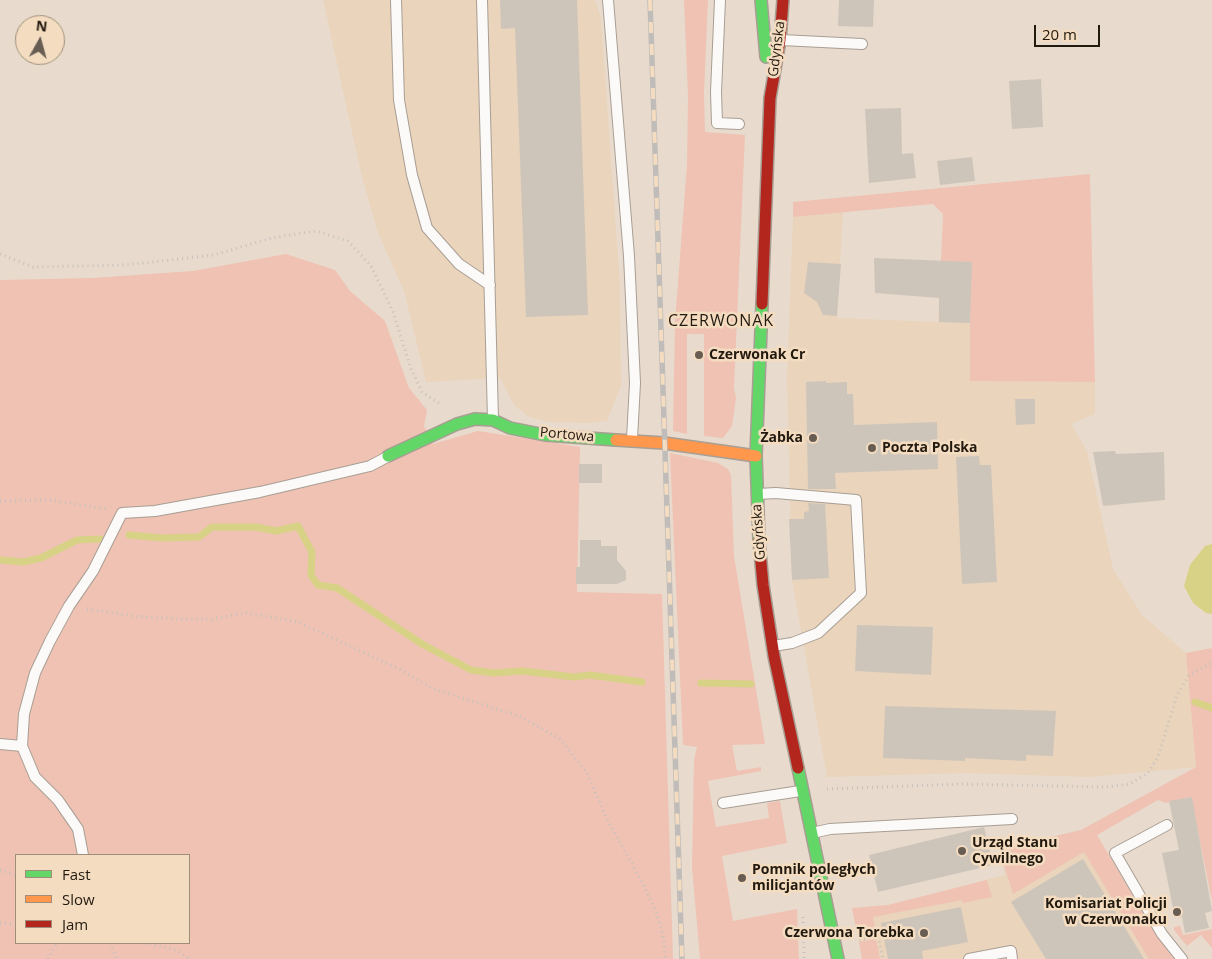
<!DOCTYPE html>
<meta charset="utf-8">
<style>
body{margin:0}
#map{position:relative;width:1212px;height:959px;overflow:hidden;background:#e8dbcd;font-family:"Open Sans",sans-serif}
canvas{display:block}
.legend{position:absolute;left:15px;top:854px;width:175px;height:90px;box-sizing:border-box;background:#f4dcc1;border:1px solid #a08e7a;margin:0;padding:6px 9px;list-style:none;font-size:15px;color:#22190f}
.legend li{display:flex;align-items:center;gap:10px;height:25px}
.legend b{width:25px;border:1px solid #a08e7a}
.north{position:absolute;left:15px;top:15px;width:50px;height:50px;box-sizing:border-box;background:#f4dcc1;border:1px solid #a08e7a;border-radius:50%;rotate:7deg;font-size:14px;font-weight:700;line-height:20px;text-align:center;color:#22190f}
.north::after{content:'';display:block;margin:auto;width:18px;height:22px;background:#675d52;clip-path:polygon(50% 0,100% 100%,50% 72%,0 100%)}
.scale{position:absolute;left:1034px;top:25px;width:66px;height:22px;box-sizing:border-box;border:2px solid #22190f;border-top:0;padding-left:6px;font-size:15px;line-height:18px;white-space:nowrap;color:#22190f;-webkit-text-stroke:4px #f4dcc1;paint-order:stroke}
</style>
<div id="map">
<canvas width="1212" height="959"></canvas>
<ul class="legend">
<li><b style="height:6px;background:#63d668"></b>Fast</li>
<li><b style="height:6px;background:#ff974d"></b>Slow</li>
<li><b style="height:6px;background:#b3261e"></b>Jam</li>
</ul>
<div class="north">N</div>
<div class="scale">20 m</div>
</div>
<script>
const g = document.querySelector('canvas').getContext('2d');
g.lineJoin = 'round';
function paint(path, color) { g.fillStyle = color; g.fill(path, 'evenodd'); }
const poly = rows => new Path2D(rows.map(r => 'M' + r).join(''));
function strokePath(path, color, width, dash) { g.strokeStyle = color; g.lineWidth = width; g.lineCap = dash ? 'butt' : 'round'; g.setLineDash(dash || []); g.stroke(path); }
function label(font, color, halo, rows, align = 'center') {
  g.font = font + ' "Open Sans",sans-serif'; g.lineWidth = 5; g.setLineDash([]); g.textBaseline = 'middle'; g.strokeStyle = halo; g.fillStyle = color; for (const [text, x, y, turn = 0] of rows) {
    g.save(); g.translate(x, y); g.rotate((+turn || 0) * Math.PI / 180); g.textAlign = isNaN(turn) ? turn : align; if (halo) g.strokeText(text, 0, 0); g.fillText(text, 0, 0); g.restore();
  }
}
paint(poly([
 [323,0,595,0,601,18,620,285,621,386,607,421,588,423,548,422,529,417,514,405,500,378,426,382,404,291,378,233,362,177],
 [843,212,837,318,938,322,941,261,972,262,970,381,1095,382,1095,414,1071,424,1087,451,1113,569,1142,615,1186,653,1196,767,1090,777,965,773,827,777,792,580,787,378,793,217],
 [1081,830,1160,959,862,959,852,908,888,905,1005,875,999,849]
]), '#ead4bc');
paint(poly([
 [684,0,708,0,704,93,705,132,745,135,734,388,736,398,732,426,723,438,704,436,704,334,687,334,687,434,673,431,675,322,687,164,688,96],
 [1090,174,1095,382,970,381,970,323,941,261,943,214,933,204,793,217,793,202],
 [286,254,335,270,350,291,385,321,409,388,427,410,424,426,433,444,478,431,580,447,577,592,662,594,673,959,0,959,0,280,92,278,193,271],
 [16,855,189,855,189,943,16,943],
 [670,453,718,463,728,469,731,475,734,556,765,744,732,745,737,771,761,767,761,771,708,781,716,827,769,818,767,803,780,801,787,843,722,856,733,921,797,909,799,959,700,959,692,867,694,760,697,747,683,745],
 [1212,648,1212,901,1191,797,1165,803,1158,800,1097,835,1153,929,1175,959,1149,959,1084,852,1013,894,999,849,1081,830,1196,767,1186,653],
 [987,880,992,897,963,903,962,900,873,917,876,933,858,937,852,908,888,905],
 [1180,926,1183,935,1212,929,1212,948,1201,935,1187,946,1174,930,1174,927],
 [876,939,880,959,862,959,859,942]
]), '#efc2b3');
paint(poly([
 [1212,544,1212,614,1206,613,1193,603,1184,586,1190,565,1205,546]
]), '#d7d285');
strokePath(poly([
 [129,535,162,538,199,537,212,527,256,527,276,531,298,526,312,552,311,575,318,585,337,588,422,644,471,670,494,673,522,671,574,677,590,675,642,682],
 [0,560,23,562,41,558,77,540,100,539],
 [701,683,751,684],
 [1195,702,1212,708]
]), '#d7d285', 7);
paint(poly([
 [500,0,577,0,588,315,526,317,515,28,501,29],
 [839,0,874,0,873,27,838,26],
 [1041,79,1043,127,1012,129,1009,81],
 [901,108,902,154,913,153,916,178,869,183,865,109],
 [972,157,975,181,940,185,937,161],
 [874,258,972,262,970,323,939,322,939,298,875,293],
 [808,262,841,264,837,316,823,315,817,302,804,293],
 [826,381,826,383,847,382,847,394,853,394,854,425,937,422,938,469,835,473,836,489,808,489,806,382],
 [1015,399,1035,399,1035,424,1016,425],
 [1115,451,1116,454,1164,452,1165,500,1103,506,1093,452],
 [979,456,980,465,991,465,997,582,962,584,956,457],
 [579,464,602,464,602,483,579,483],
 [808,503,825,504,829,578,792,580,789,519,804,519,804,512,809,511],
 [580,540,601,540,601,546,617,546,617,560,626,571,626,580,617,584,576,584,576,567,580,567],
 [857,625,933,627,931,675,855,671],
 [885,706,1056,711,1053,756,1026,755,1026,761,965,758,965,761,883,758],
 [1192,797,1212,911,1205,913,1209,928,1185,933,1182,917,1175,918,1162,853,1179,850,1169,801],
 [984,827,993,865,878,892,869,855],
 [1083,859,1144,959,1046,959,1011,902],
 [961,907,968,942,922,951,923,959,888,959,881,923]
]), '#cec5ba');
const lane = poly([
 [396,0,399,100,412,175,427,228,459,264,490,285],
 [482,0,493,419],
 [608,0,629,256,635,383,632,439],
 [720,0,716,92,717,123,739,124],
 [781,40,862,44],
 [758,494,776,493,856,500,861,593,818,633,792,643,773,646],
 [0,744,22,746],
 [723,803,800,791],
 [1167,825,1115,853,1162,934,1182,959],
 [812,833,830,829,1012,819],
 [83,855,78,829,58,800,35,777,22,746,24,714,35,673,50,641,69,606,93,571,122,513,155,511,260,492,370,466,387,457],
 [969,959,1011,951,1012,959]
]);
const fast = poly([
 [761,0,766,57],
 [388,456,457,424,475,419,493,420,510,428,545,435,616,440],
 [759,540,756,456,762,304],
 [798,768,838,959]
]);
const slow = poly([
 [616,440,664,443,756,456]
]);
const jam = poly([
 [762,304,770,98,780,40,783,0],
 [759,540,763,585,774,656,798,768]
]);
strokePath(lane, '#a89e94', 12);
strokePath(fast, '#a89e94', 14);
strokePath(slow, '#a89e94', 14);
strokePath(jam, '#a89e94', 14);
strokePath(poly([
 [0,254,33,267,125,265,214,255,272,238,316,231,348,241,371,266,393,312,411,369,422,392,440,404],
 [0,501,50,500,106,509],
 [87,609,133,616,176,619,212,619,246,613,298,622,399,669,434,689,519,716,560,739,587,773,607,819,643,884,657,914,664,941,665,959],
 [827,789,961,784,1105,787,1130,784,1148,773,1158,757,1177,695,1189,675,1212,663],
 [0,870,16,875],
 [803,917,804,959],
 [0,923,16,924],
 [859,940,878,936,883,959],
 [110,943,117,959],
 [145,943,176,950,189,959],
 [48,959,57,943]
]), '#c6c1bd', 3, [1, 4]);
strokePath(lane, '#fcfaf8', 10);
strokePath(fast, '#63d668', 11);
strokePath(slow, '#ff974d', 11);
strokePath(jam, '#b3261e', 11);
const rail = poly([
 [650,0,682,959]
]);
strokePath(rail, '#c0bcb9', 5.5);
strokePath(rail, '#f4dcc1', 4, [11]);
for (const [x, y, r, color] of [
 [699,355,5,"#675d52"],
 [813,438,5,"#675d52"],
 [872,448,5,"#675d52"],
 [962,851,5,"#675d52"],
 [742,878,5,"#675d52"],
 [1177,912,5,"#675d52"],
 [924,933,5,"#675d52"]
]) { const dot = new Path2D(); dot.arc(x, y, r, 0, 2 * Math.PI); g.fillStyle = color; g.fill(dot); strokePath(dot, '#f4dcc1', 2); }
label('14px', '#22190f', '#f4dcc1', [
 ["Gdyńska",777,49,-83],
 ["Portowa",567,435,5],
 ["Gdyńska",759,532,-94]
]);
label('bold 14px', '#22190f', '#f4dcc1', [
 ["Czerwonak Cr",709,355],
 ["Żabka",803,438,"right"],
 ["Poczta Polska",882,448],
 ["Urząd Stanu",972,843],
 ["Cywilnego",972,859],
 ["Pomnik poległych",752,870],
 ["milicjantów",752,886],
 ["Komisariat Policji",1167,904,"right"],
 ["w Czerwonaku",1167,920,"right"],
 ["Czerwona Torebka",914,933,"right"]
], 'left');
g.letterSpacing = '1px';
label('16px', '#22190f', '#f4dcc1', [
 ["CZERWONAK",721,321]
]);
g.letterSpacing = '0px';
</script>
